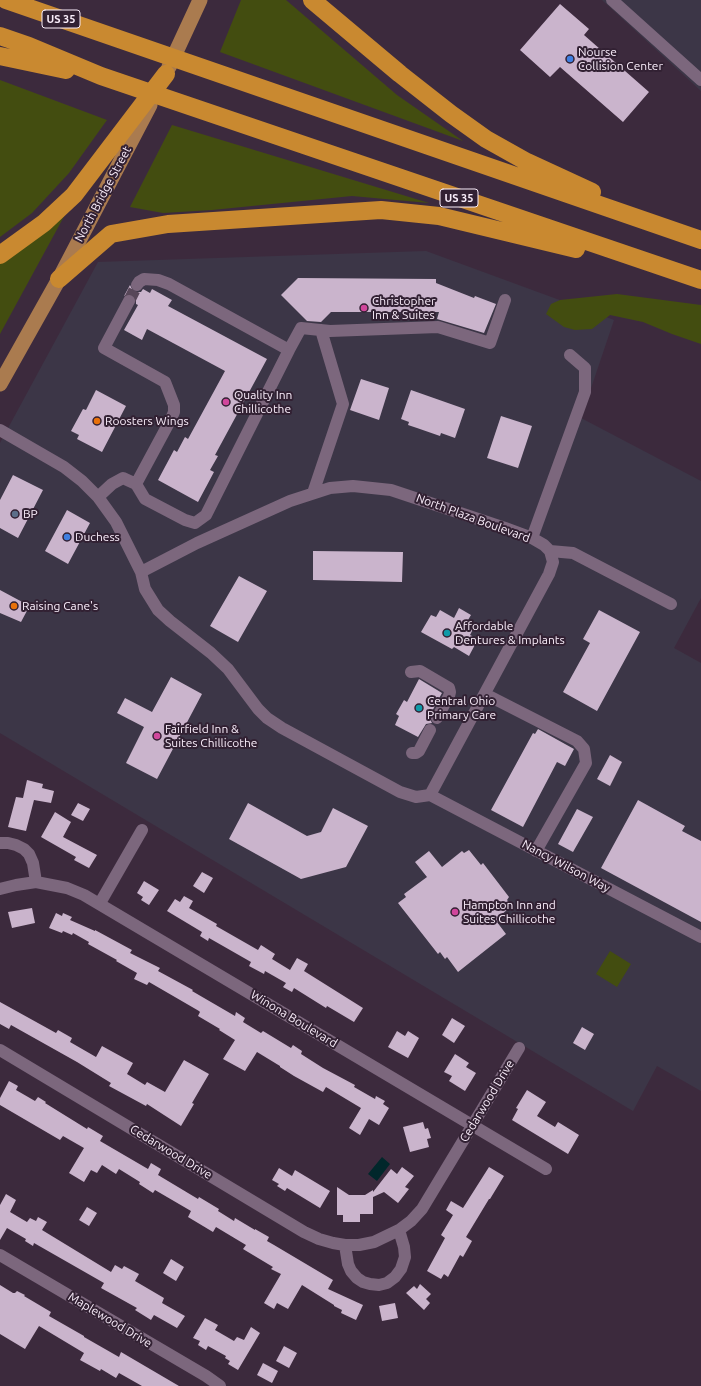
<!DOCTYPE html>
<style>
body{margin:0}
canvas{display:block;background:#3c2a3d}
</style>
<canvas width="701" height="1386"></canvas>
<script>
const g = document.querySelector('canvas').getContext('2d');
g.lineJoin = 'round';
function paint(path, color) { g.fillStyle = color; g.fill(path, 'evenodd'); }
const poly = rows => new Path2D(rows.map(r => 'M' + r).join(''));
function strokePath(path, color, width, dash) { g.strokeStyle = color; g.lineWidth = width; g.lineCap = dash ? 'butt' : 'round'; g.setLineDash(dash || []); g.stroke(path); }
function label(font, color, halo, rows, align = 'center') {
  g.font = font + ' Ubuntu,sans-serif'; g.lineWidth = 4; g.setLineDash([]); g.textBaseline = 'middle'; g.strokeStyle = halo; g.fillStyle = color; for (const [text, x, y, turn = 0] of rows) {
    g.save(); g.translate(x, y); g.rotate((+turn || 0) * Math.PI / 180); g.textAlign = isNaN(turn) ? turn : align; if (halo) g.strokeText(text, 0, 0); g.fillText(text, 0, 0); g.restore();
  }
}
paint(poly([
 [602,0,701,0,701,91],
 [426,251,614,320,581,418,701,481,701,598,674,648,701,663,701,1091,657,1066,633,1111,0,733,0,443,98,262]
]), '#3c3647');
paint(poly([
 [241,0,286,0,397,95,463,141,220,52],
 [0,80,107,120,69,173,32,213,0,237],
 [172,125,429,203,352,196,212,210,163,213,130,207],
 [67,211,0,334,0,263],
 [617,294,701,305,701,344,672,334,643,322,610,315,592,329,575,330,564,327,546,314,551,304,560,300],
 [610,951,631,964,617,987,596,974]
]), '#434d10');
paint(poly([
 [382,1157,390,1164,377,1181,368,1174]
]), '#01272b');
paint(poly([
 [560,4,589,29,584,35,649,92,623,122,560,67,550,77,520,50],
 [298,278,436,279,436,283,474,298,475,296,496,304,484,333,437,319,439,312,331,312,321,322,307,321,281,295],
 [130,285,133,291,136,292,141,292,143,289,150,293,152,289,172,300,168,306,267,359,215,455,218,456,210,470,214,472,198,502,158,480,174,450,177,452,185,437,188,439,225,371,147,329,142,340,124,330,138,305,136,304,136,297,133,295,128,294,124,296],
 [361,379,389,388,379,420,350,410],
 [96,390,126,406,102,452,77,439,79,435,71,431,83,409,86,410],
 [411,390,465,409,455,438,441,433,440,436,417,428,408,425,409,422,401,419],
 [501,416,532,426,518,468,487,458],
 [13,475,43,490,18,538,0,528,0,500],
 [67,510,90,523,68,564,45,551],
 [313,551,403,552,402,582,313,580],
 [239,576,267,591,238,642,210,626],
 [0,590,26,604,25,605,29,607,21,622,0,613],
 [459,608,471,615,465,625,473,629,470,635,478,639,469,656,454,647,452,649,421,632,431,615,436,617,440,610,454,618],
 [599,610,640,632,597,711,563,692,590,643,583,639],
 [171,677,202,694,157,779,126,763,144,727,117,713,125,698,152,712],
 [419,679,442,693,430,715,430,719,432,723,426,724,418,737,395,725,399,716,396,714,404,700,407,702],
 [538,729,574,749,565,766,557,762,523,827,491,810,533,733,535,734],
 [610,755,622,762,610,786,597,779],
 [27,780,43,784,42,788,54,791,51,803,34,800,26,831,8,827,16,797,23,798],
 [638,800,685,826,682,831,701,841,701,922,601,868],
 [78,803,90,809,83,821,71,815],
 [248,803,307,836,321,832,333,808,368,826,346,867,301,879,229,839],
 [577,809,593,817,573,852,558,844],
 [55,812,71,822,63,837,97,855,89,868,74,860,76,857,41,837],
 [469,850,481,865,483,863,509,897,507,900,512,906,497,918,499,921,497,922,506,934,458,972,447,957,445,959,440,952,438,954,398,903,406,897,404,894,427,877,415,862,429,851,442,867,462,851,464,853],
 [202,872,213,878,204,893,193,886],
 [144,881,159,890,149,905,141,900,143,897,137,893],
 [184,896,193,901,189,908,217,924,216,926,258,950,261,945,275,954,272,959,290,970,297,958,308,964,304,971,363,1008,354,1022,327,1006,326,1008,294,988,292,992,283,987,286,983,265,971,264,974,249,966,251,962,209,938,208,941,200,936,202,932,167,911,175,899,180,902],
 [32,908,35,923,12,928,8,912],
 [56,913,62,916,63,913,72,917,70,920,95,931,95,930,132,950,130,953,160,968,158,971,193,990,192,991,235,1016,236,1012,245,1018,243,1022,261,1033,263,1031,291,1048,293,1045,302,1051,301,1054,323,1068,355,1085,354,1087,375,1099,376,1096,385,1101,383,1104,389,1108,379,1125,369,1119,360,1135,349,1128,361,1108,326,1087,323,1092,294,1076,280,1067,280,1066,257,1052,245,1071,223,1059,235,1040,219,1030,220,1029,198,1016,200,1012,199,1011,149,982,147,985,134,979,137,973,116,961,117,960,88,944,89,942,73,933,72,935,63,931,62,933,49,928],
 [0,1002,56,1033,58,1030,72,1038,70,1042,96,1057,102,1046,133,1063,127,1074,145,1085,147,1082,165,1092,184,1060,209,1074,192,1103,194,1104,181,1126,147,1104,146,1106,109,1086,111,1083,77,1062,11,1025,9,1029,0,1024],
 [452,1018,465,1026,454,1043,442,1035],
 [582,1027,594,1034,585,1050,573,1043],
 [397,1031,405,1036,408,1031,419,1038,408,1058,388,1047],
 [455,1054,469,1063,466,1067,476,1073,465,1091,449,1081,452,1076,444,1072],
 [9,1081,18,1086,16,1090,35,1101,38,1097,46,1102,45,1103,87,1129,88,1127,103,1136,100,1141,148,1169,151,1163,161,1169,158,1175,198,1199,199,1197,219,1209,218,1211,234,1221,235,1218,255,1230,255,1229,269,1237,267,1241,274,1245,333,1280,328,1289,363,1305,356,1320,341,1313,342,1310,334,1306,334,1305,302,1285,288,1309,277,1303,274,1309,264,1303,281,1274,271,1269,273,1267,243,1249,246,1245,216,1227,213,1232,188,1217,191,1211,155,1190,153,1193,139,1184,140,1182,119,1169,116,1174,102,1165,97,1173,91,1170,84,1182,69,1173,84,1148,63,1136,60,1140,0,1105,0,1098],
 [527,1090,546,1102,537,1116,555,1127,558,1122,579,1135,568,1154,512,1120,518,1109,516,1108],
 [423,1122,425,1129,428,1128,431,1138,427,1139,429,1147,410,1152,403,1127],
 [402,1167,414,1176,405,1187,409,1189,398,1203,384,1192,373,1197,373,1214,360,1214,360,1222,343,1222,343,1215,337,1215,337,1187,349,1195,365,1195,373,1190,373,1192,391,1169,397,1174],
 [489,1167,504,1176,490,1199,489,1199,466,1237,472,1241,463,1257,460,1255,448,1277,444,1274,441,1279,427,1271,445,1238,441,1235,453,1215,446,1210,451,1201,463,1208],
 [279,1168,292,1176,295,1170,330,1191,320,1208,287,1188,285,1191,277,1186,279,1184,272,1180],
 [6,1194,16,1200,10,1212,27,1222,30,1218,36,1221,38,1217,47,1222,42,1230,111,1272,115,1265,122,1269,124,1266,139,1274,135,1281,164,1298,162,1303,185,1316,177,1328,154,1315,151,1320,135,1310,137,1308,101,1288,104,1283,34,1243,33,1246,25,1241,26,1239,7,1228,0,1240,0,1205],
 [87,1207,97,1213,89,1226,79,1220],
 [171,1259,184,1267,176,1281,163,1273],
 [420,1284,431,1294,426,1299,430,1303,424,1310,406,1293,414,1286,417,1289],
 [0,1285,13,1293,15,1293,17,1291,25,1295,24,1296,51,1312,49,1316,84,1336,84,1337,119,1357,121,1352,179,1386,142,1386,119,1373,116,1378,101,1369,100,1371,80,1360,84,1353,39,1326,25,1349,0,1334],
 [395,1303,398,1318,382,1321,379,1306],
 [205,1318,218,1325,215,1330,234,1341,237,1337,244,1340,251,1327,260,1333,238,1370,228,1364,230,1361,225,1358,226,1356,208,1346,206,1350,198,1345,200,1341,193,1338],
 [284,1346,297,1353,289,1368,276,1361],
 [263,1363,278,1371,272,1383,257,1375]
]), '#cab4cc');
strokePath(poly([
 [129,301,137,285]
]), '#584759', 12, [12, 6]);
strokePath(poly([
 [612,0,701,80],
 [129,301,104,348,165,382,174,405,174,412,171,419,136,484,145,499,185,520,195,523,206,515,289,350,169,284,158,280,144,279,139,282,137,285],
 [289,350,301,328,330,331,438,327,490,343,505,300],
 [0,430,64,467,82,481,98,497,116,522,141,572,145,589,158,610,170,621,211,653,228,669,258,709,267,718,282,728,400,792,416,797,430,795,549,574,553,562,550,551,544,545,532,538,505,528,391,490,353,486,330,488,290,501,197,543,141,572],
 [313,493,343,404,321,330],
 [98,497,112,484,123,478,136,484],
 [532,538,585,392,585,368,570,355],
 [550,551,573,553,671,604],
 [411,672,420,671,449,688,450,692,449,696,437,718],
 [485,694,577,741,584,749,586,763,536,851],
 [412,753,416,753,419,751,430,730],
 [430,795,701,937],
 [0,843,8,843,16,845,24,849,29,854,33,863,36,882],
 [0,889,16,885,36,882,67,888,84,895,546,1169],
 [100,903,142,830],
 [0,1050,304,1232,319,1239,333,1243,345,1245,359,1245,374,1242,399,1230,411,1221,422,1209,519,1048],
 [345,1245,348,1264,351,1271,357,1278,363,1282,370,1284,379,1285,387,1283,395,1277,401,1269,405,1257,404,1247,399,1230],
 [0,1255,206,1376,220,1386]
]), '#7c677d', 12);
strokePath(poly([
 [169,67,200,0],
 [0,384,59,279,150,105]
]), '#aa7b4f', 15);
strokePath(poly([
 [6,0,701,240],
 [312,0,400,74,451,114,486,139,527,162,592,192],
 [0,36,29,46,101,76,701,280],
 [0,56,66,70],
 [0,255,44,223,74,195,166,74],
 [59,279,111,234,168,224,381,210,439,216,576,249]
]), '#c98930', 18);
for (const [x, y, r, color] of [
 [570,59,4,"#3f7fe0"],
 [364,308,4,"#d1479c"],
 [226,402,4,"#d1479c"],
 [97,421,4,"#e8710a"],
 [15,514,4,"#5c6f8a"],
 [67,537,4,"#3f7fe0"],
 [14,606,4,"#e8710a"],
 [447,633,4,"#0f9aa8"],
 [419,708,4,"#0f9aa8"],
 [157,736,4,"#d1479c"],
 [455,912,4,"#d1479c"]
]) { const dot = new Path2D(); dot.arc(x, y, r, 0, 2 * Math.PI); g.fillStyle = color; g.fill(dot); strokePath(dot, '#322133', 1.5); }
for (const [x, y, w] of [
 [61,19,38],
 [459,198,38]
]) { const box = new Path2D(); box.roundRect(x - w / 2, y - 9, w, 18, 3); g.fillStyle = '#322133'; g.fill(box); strokePath(box, '#f9edfa', 1); }
label('bold 11px', '#f9edfa', null, [
 ["US 35",61,19],
 ["US 35",459,198]
]);
label('12px', '#f9edfa', '#322133', [
 ["Nourse",578,52],
 ["Collision Center",578,66],
 ["Christopher",372,301],
 ["Inn & Suites",372,315],
 ["Quality Inn",234,395],
 ["Chillicothe",234,409],
 ["Roosters Wings",105,421],
 ["BP",23,514],
 ["Duchess",75,537],
 ["Raising Cane's",22,606],
 ["Affordable",455,626],
 ["Dentures & Implants",455,640],
 ["Central Ohio",427,701],
 ["Primary Care",427,715],
 ["Fairfield Inn &",165,729],
 ["Suites Chillicothe",165,743],
 ["Hampton Inn and",463,905],
 ["Suites Chillicothe",463,919]
], 'left');
label('12px', '#f9edfa', '#322133', [
 ["North Bridge Street",103,194,-62],
 ["North Plaza Boulevard",473,518,20],
 ["Nancy Wilson Way",566,866,28],
 ["Winona Boulevard",294,1019,31],
 ["Cedarwood Drive",487,1101,-59],
 ["Cedarwood Drive",171,1152,31],
 ["Maplewood Drive",110,1320,31]
]);
</script>
